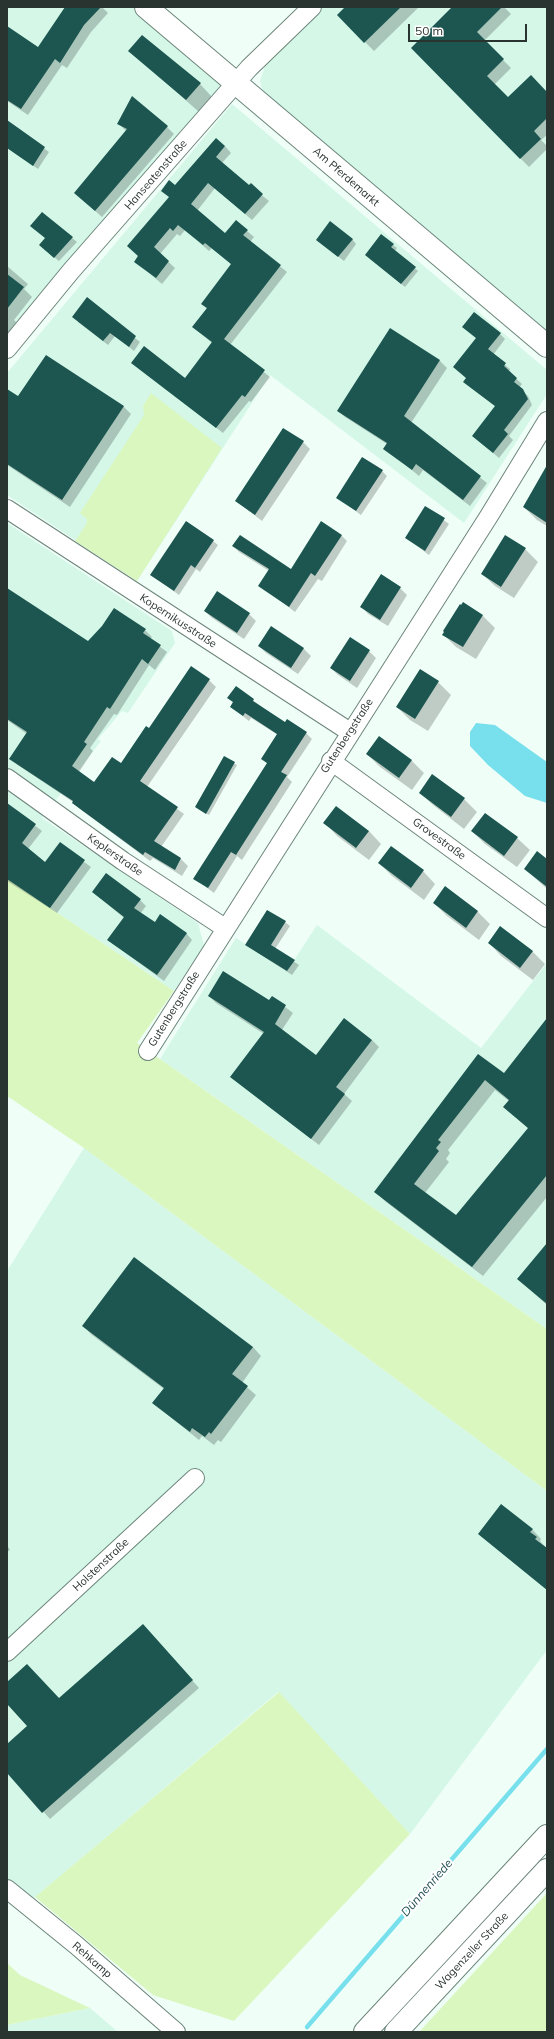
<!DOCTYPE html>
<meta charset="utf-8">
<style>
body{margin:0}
#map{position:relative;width:554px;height:2039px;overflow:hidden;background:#effff8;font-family:Mulish,sans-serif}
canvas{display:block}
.frame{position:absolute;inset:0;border:8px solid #29332f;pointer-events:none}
.scale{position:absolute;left:408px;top:24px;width:119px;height:18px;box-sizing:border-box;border:2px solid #29332f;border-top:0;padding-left:5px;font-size:12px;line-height:14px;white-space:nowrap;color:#29332f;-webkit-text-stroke:3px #fff;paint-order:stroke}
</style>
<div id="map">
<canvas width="554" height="2039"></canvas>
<div class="frame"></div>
<div class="scale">50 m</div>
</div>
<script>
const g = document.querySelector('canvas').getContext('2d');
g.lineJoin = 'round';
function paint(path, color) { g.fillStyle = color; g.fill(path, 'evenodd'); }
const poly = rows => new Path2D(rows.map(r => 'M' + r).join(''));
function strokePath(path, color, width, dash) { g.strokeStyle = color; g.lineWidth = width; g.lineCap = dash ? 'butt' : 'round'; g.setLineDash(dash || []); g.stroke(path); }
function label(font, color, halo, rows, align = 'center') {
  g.font = font + ' Mulish,sans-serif'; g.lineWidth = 4; g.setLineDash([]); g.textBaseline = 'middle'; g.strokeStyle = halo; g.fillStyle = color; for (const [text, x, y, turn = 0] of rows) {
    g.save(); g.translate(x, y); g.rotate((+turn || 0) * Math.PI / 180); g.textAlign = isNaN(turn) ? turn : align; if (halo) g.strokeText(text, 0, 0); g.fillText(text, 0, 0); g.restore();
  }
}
paint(poly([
 [7,7,146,7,236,82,7,349],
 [321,7,547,7,547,333,264,96,260,81,265,66,273,53],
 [232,104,547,370,547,394,464,523,270,375,137,581,7,495,7,373],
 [7,523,172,631,175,643,128,713,122,711,98,739,101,741,42,818,198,923,204,945,174,991,7,879],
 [317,925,481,1048,547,963,547,1329,160,1059,236,938,287,971],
 [84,1148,547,1491,547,1650,410,1834,278,1692,26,1905,7,1889,7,1271],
 [90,2008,118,2032,7,2032,7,2025]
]), '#d4f7e8');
paint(poly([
 [151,393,222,448,137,581,75,541,87,523,87,519,80,513,144,415,143,406],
 [7,879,174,991,137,1043,547,1329,547,1491,84,1148,7,1096],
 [279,1692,410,1834,234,2021,153,1995,35,1897],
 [547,1893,547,2032,419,2032],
 [7,1963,20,1975,90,2008,7,2025]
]), '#dbf7c0');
paint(poly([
 [476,723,495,725,547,762,547,803,525,796,488,765,470,746,470,732]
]), '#78e0ec');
paint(poly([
 [66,7,102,7,108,13,91,32,67,68,62,65,28,115,7,101,7,27,38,49],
 [346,7,419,7,374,51,338,15],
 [454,7,504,7,511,14,484,41,511,68,494,85,508,99,547,93,547,135,541,140,547,146,547,149,529,167,412,48],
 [130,51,200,84,212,97,199,112],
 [8,122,49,152,38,169,7,148],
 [119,124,167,127,174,134,102,217,75,193,126,131],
 [225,146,231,153,222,163,269,201,252,220,215,188,197,211,225,235,247,231,254,237,250,242,287,272,230,345,270,377,251,402,249,401,223,433,132,363,185,379,212,343,193,327,207,309,202,304,232,265,212,248,209,251,185,230,180,236,177,234,160,254,175,268,162,284,135,261,175,187],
 [42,213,77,242,59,261,44,249,46,238],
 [381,236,397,248,395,251,418,271,405,287,370,259],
 [352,239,356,244,344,261,322,244],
 [7,266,28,284,24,289,32,297,14,320,16,322,7,335],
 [87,299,140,342,134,351,115,336,108,345,78,322],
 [464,327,500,334,505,339,493,355,510,369,509,372,522,384,519,388,528,396,532,405,509,436,513,440,499,458,473,436,496,407,470,387,467,378,476,338],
 [390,329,440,361,447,368,411,423,487,483,470,506,423,470,419,476,385,448,387,444,345,417,338,411],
 [46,356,124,407,131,414,70,507,7,465,7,393,19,398],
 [303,442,310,449,262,521,236,501],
 [382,471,387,476,361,515,337,497],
 [547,478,547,526,537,520,524,507],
 [426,507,449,524,429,555,406,538],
 [341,535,347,541,322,581,318,579,295,612,260,585,269,571,239,552,233,546,291,570],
 [213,541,218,545,200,572,196,569,179,595,151,575],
 [525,549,538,562,514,598,495,586,482,574],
 [400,588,407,595,388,626,368,614,361,606],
 [7,594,88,642,145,630,152,637,150,639,167,652,155,670,149,665,117,715,114,714,90,748,93,751,79,772,94,783,121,764,150,729,209,680,216,687,147,787,184,814,161,847,181,859,188,866,182,876,153,858,150,861,80,809,73,802,18,765,11,759,27,734,7,720],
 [463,603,483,616,495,628,476,659,456,647,444,635],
 [205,611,249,614,256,621,244,639,212,618],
 [271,627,304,649,311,656,298,674,266,653,259,646],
 [369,651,376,658,357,688,338,675,331,668],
 [438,682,451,695,428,731,410,720,397,707],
 [236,688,285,724,306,733,312,739,287,777,292,782,242,860,237,856,214,893,195,879,268,764,262,759,278,735,251,718,249,721,231,707,234,703,229,698],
 [380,737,412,761,424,773,412,790,380,767,367,754],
 [224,757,237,765,209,815,198,809],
 [420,793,464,799,477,812,464,829,433,805],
 [7,804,42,831,28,849,46,863,60,844,91,867,57,913,7,881],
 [325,823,369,831,381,844,369,860,337,836],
 [472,831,517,838,530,850,517,867,485,844],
 [547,860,547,889,525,869],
 [379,863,423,871,435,884,424,900,392,876],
 [445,888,478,912,490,924,479,940,447,916,434,903],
 [93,892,140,900,146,906,140,914,155,923,186,933,192,940,164,981,108,940,124,918],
 [285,922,290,926,275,949,299,965,292,975,246,945],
 [489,943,532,951,545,964,533,980,501,956],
 [209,996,269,1002,272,997,293,1013,282,1030,316,1056,372,1040,379,1047,344,1094,352,1101,319,1145,231,1077,264,1034,216,1003],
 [547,1021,547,1197,483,1276,386,1202,376,1192,478,1055,504,1075],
 [495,1090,509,1101,504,1107,529,1129,456,1217,425,1193,449,1162,446,1159,450,1153,448,1150],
 [547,1244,547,1305,518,1279],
 [83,1326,253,1347,261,1356,242,1383,256,1395,221,1442,218,1440,214,1445,202,1436,199,1440,153,1403,164,1389,92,1335],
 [532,1529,541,1539,540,1541,547,1549,547,1590,479,1534],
 [7,1545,10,1550,7,1552],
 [150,1633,199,1688,50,1819,7,1771,7,1745,29,1726,7,1703,7,1684,59,1699]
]), '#0003');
strokePath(poly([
 [307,2027,547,1749]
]), '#78e0ec', 4.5);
paint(poly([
 [65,7,101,7,84,25,60,63,55,59,21,109,7,100,7,26,38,47],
 [345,7,401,7,364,43,337,15],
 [452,7,502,7,477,32,504,59,487,76,508,97,531,75,547,92,547,118,534,131,541,139,520,159,411,48],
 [142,35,201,83,186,100,128,51],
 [132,96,168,126,95,211,74,193,127,129,117,124],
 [7,120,45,147,33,166,7,148],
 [216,138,225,146,216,157,249,185,251,183,263,194,245,214,208,183,191,204,225,233,236,220,248,230,243,235,281,265,224,339,265,370,245,397,242,395,216,428,131,363,144,346,185,378,212,342,192,327,207,308,201,304,231,264,205,243,203,245,178,225,173,231,170,228,154,247,169,261,156,278,134,262,138,256,127,246,169,197,161,191,169,180,175,185],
 [42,212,73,237,54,258,39,245,45,238,30,226],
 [330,221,353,239,338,257,316,240],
 [381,234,394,244,391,247,416,267,401,284,365,255],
 [7,274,24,287,7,309],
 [87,297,136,336,129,347,110,333,103,341,72,317],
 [474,312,501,333,488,349,506,363,504,366,517,378,514,382,523,389,528,399,504,430,508,434,493,453,472,436,495,406,463,382,466,378,453,367,476,338,462,327],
 [390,328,440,360,404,416,481,476,463,500,416,464,412,470,383,449,387,443,337,411],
 [46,355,124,406,62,500,7,464,7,389,18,396],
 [283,428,304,441,255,515,235,501],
 [362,457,383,470,356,511,336,498],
 [547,465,547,523,523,507],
 [425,506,445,518,425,551,405,538],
 [186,521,214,540,195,568,191,565,174,591,150,575],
 [321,521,342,535,315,576,311,573,289,607,258,586,269,569,232,546,240,535,291,569],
 [505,535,526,548,501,587,481,574],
 [381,574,401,587,380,620,360,607],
 [7,588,88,641,102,626,114,608,146,629,143,633,161,645,148,664,142,659,110,709,107,707,84,742,87,744,72,766,94,782,112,757,121,763,146,726,149,728,191,666,210,679,140,781,178,807,154,841,181,858,175,870,145,852,143,855,72,803,73,801,9,759,27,732,7,719],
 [217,591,250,613,237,633,204,611],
 [463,602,483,615,463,647,442,635,444,632,443,631,460,604,461,605],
 [271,626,304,648,291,668,258,646],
 [350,637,370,650,350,681,330,668],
 [420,669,439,681,415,719,396,707],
 [236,686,254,699,253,701,285,722,287,719,307,732,281,772,287,775,236,855,231,852,208,888,193,879,267,763,261,759,277,734,245,713,243,716,230,707,233,702,227,698],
 [379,736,412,760,399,778,366,754],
 [224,756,235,762,206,814,195,807],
 [432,774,465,798,451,817,419,793],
 [7,803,36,824,22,843,45,862,60,842,85,860,50,908,7,879],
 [336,806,369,831,356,848,323,823],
 [485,813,518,837,504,856,471,831],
 [391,846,424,870,411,888,378,863],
 [537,851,547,859,547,887,524,869],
 [106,873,141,899,134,908,155,922,160,914,187,933,157,975,107,940,124,917,92,892],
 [445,886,478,911,466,928,433,903],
 [267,910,286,921,271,945,295,960,287,971,245,945],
 [500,926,533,951,520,968,488,943],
 [223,971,269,1000,272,996,286,1005,275,1024,316,1055,344,1018,372,1040,336,1087,345,1094,311,1139,230,1077,264,1032,208,996],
 [547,1018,547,1175,472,1267,374,1192,478,1054,504,1073],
 [485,1080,509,1100,503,1107,528,1128,456,1215,414,1184,439,1151,436,1148,441,1142,438,1140],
 [547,1243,547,1304,517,1279],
 [134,1257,253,1347,232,1374,248,1386,211,1434,209,1432,205,1437,192,1428,190,1432,152,1403,164,1388,82,1326],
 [501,1504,533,1529,530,1532,537,1537,535,1539,547,1548,547,1590,478,1534],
 [143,1624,193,1680,42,1813,7,1773,7,1744,27,1726,7,1704,7,1682,27,1664,59,1698]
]), '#1d5650');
const minor = poly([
 [7,349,71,271,249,68,312,7],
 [7,509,350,732],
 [331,761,547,918],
 [7,778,123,861,225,928],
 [148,1051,489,516,547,421],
 [7,1652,195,1478],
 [7,1889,76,1945,176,2032]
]);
const tertiary = poly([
 [146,7,547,346]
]);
const secondary = poly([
 [365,2032,547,1836],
 [396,2032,547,1870]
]);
strokePath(minor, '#6d857b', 20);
strokePath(tertiary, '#6d857b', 24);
strokePath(secondary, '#6d857b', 24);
strokePath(minor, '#fff', 18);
strokePath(tertiary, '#fff', 22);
strokePath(secondary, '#fff', 22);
label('11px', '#29332f', '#fff', [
 ["Hanseatenstraße",156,175,-49],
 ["Am Pferdemarkt",346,177,41],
 ["Kopernikusstraße",178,621,33],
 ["Gutenbergstraße",347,736,-57],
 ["Grovestraße",439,839,36],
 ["Keplerstraße",115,855,35],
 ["Gutenbergstraße",174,1009,-58],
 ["Holstenstraße",101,1565,-43],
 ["Wagenzeller Straße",472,1951,-47],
 ["Rehkamp",92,1960,41]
]);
label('italic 12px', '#204f54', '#fff', [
 ["Dünnenriede",427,1888,-49]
]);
</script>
